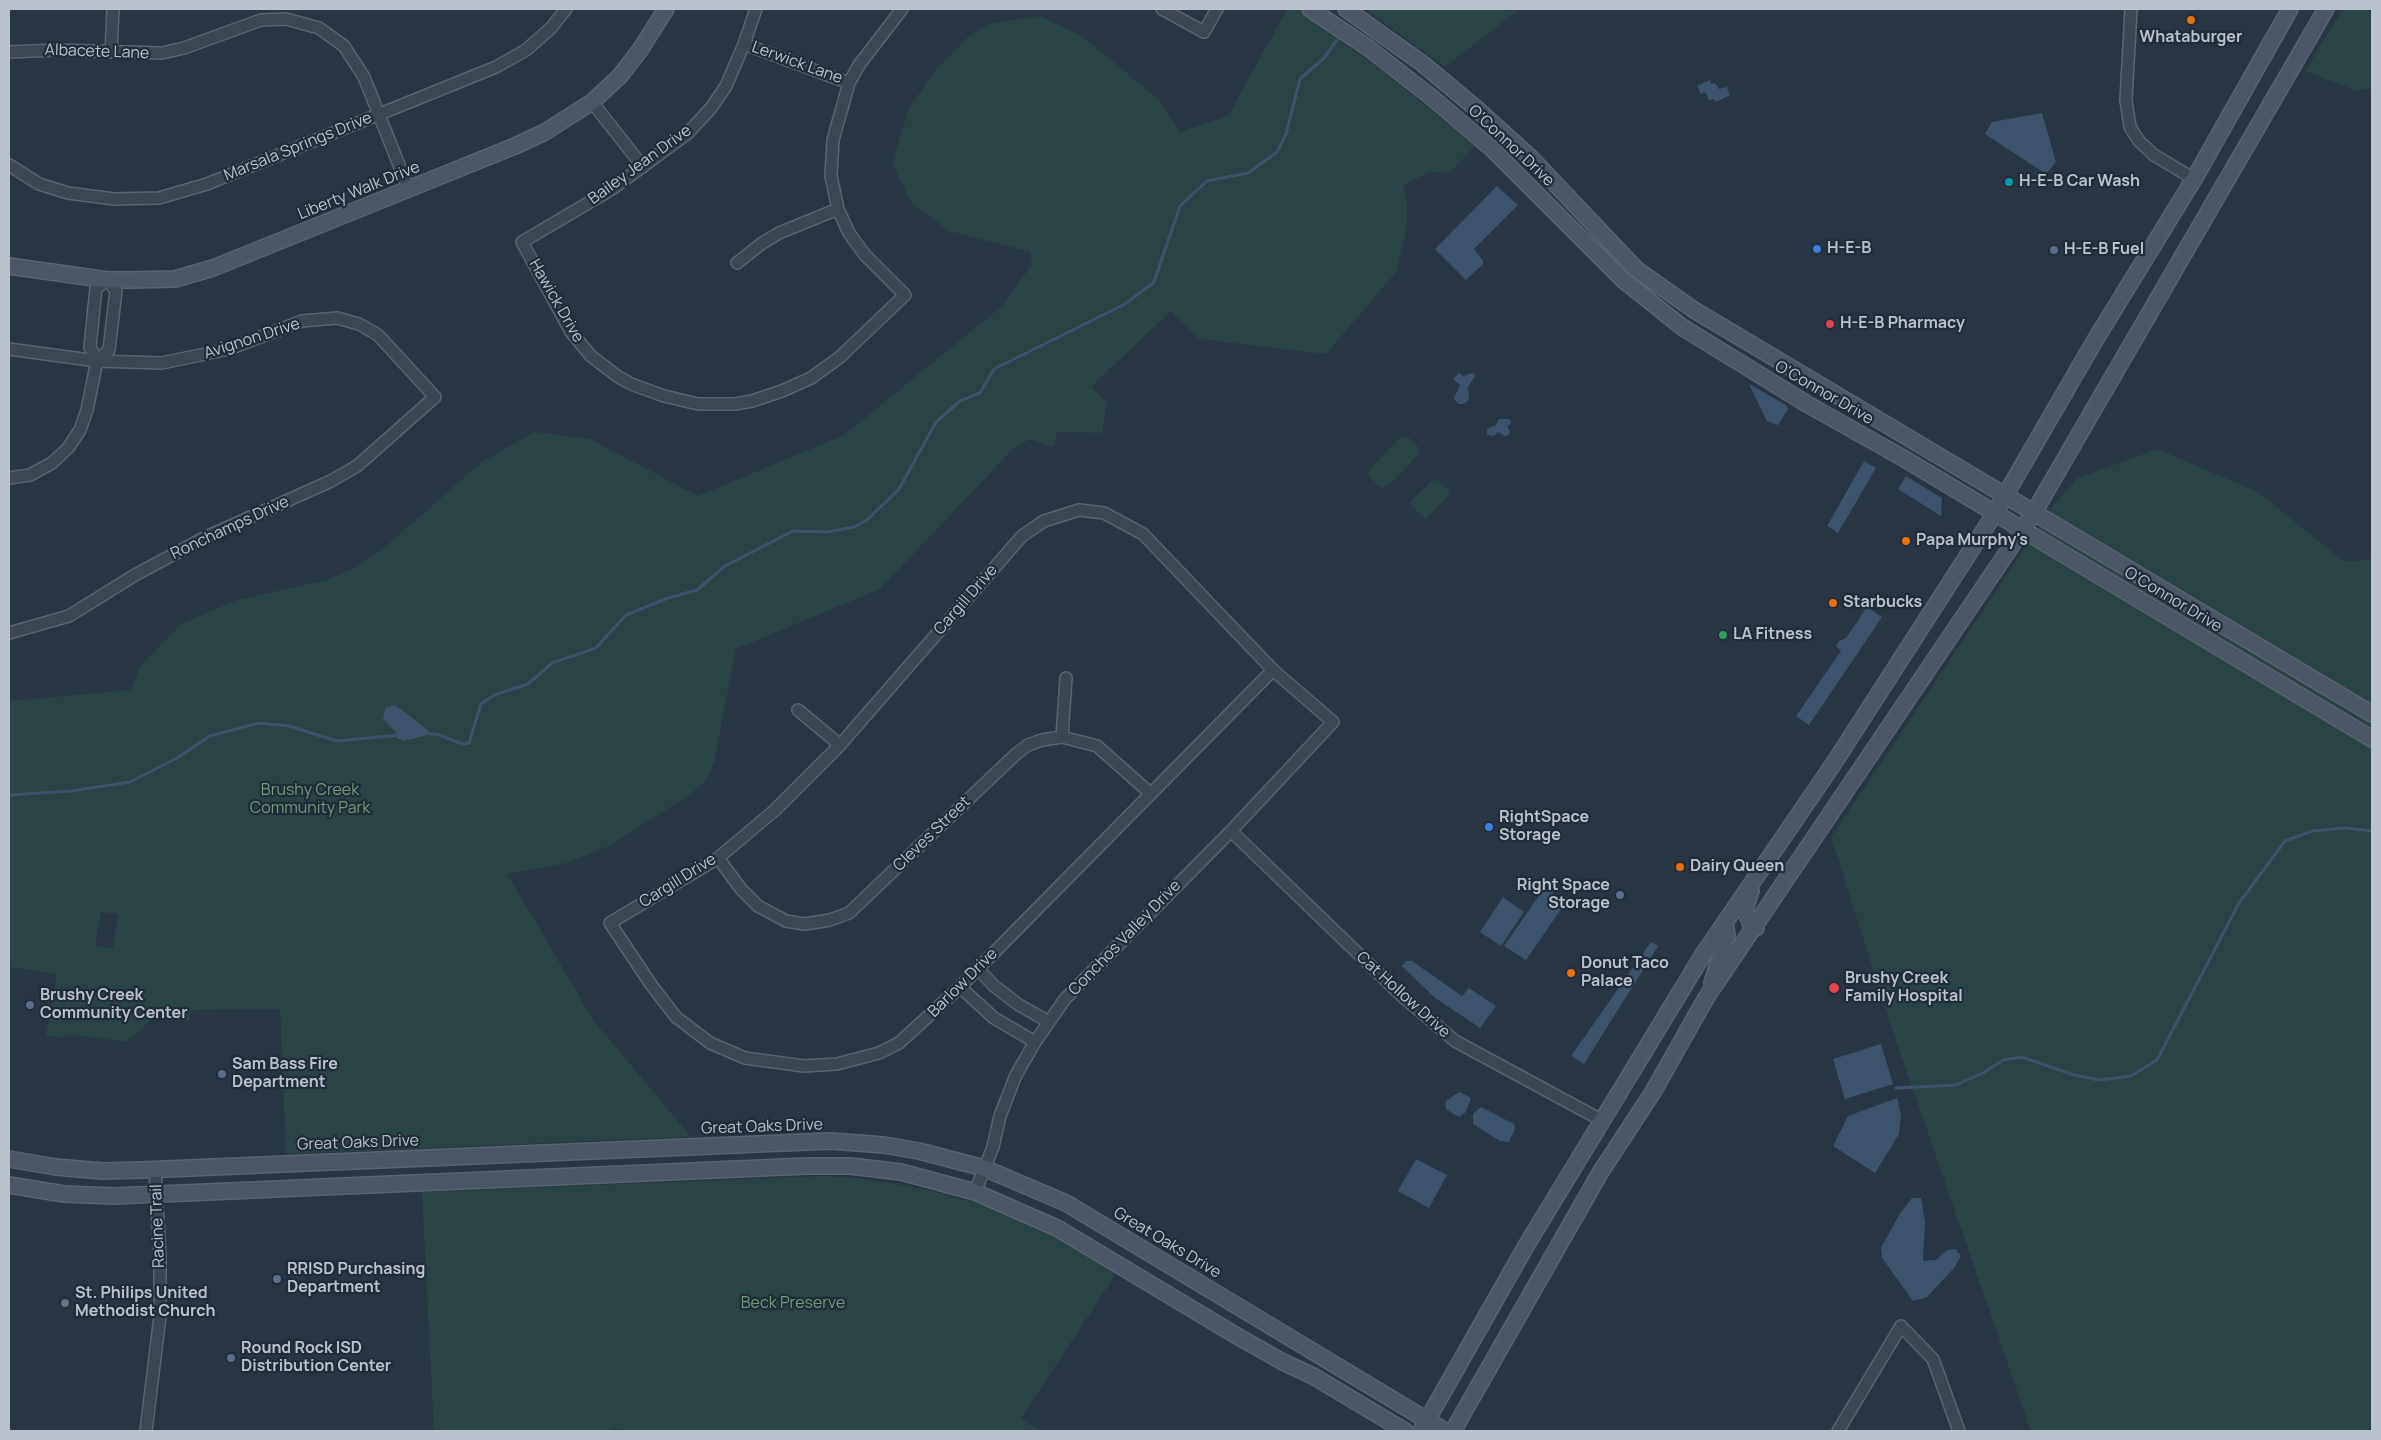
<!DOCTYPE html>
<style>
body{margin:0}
#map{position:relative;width:2381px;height:1440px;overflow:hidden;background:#283543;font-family:Manrope,sans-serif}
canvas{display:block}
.frame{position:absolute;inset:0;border:10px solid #bac2cd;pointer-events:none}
</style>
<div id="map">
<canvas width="2381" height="1440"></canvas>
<div class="frame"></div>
</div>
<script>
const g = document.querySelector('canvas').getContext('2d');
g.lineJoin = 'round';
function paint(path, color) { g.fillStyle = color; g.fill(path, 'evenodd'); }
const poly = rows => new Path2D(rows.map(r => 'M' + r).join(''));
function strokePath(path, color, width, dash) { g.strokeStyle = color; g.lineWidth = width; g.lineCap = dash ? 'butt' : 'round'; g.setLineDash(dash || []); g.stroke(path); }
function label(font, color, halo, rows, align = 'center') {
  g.font = font + ' Manrope,sans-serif'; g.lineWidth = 4.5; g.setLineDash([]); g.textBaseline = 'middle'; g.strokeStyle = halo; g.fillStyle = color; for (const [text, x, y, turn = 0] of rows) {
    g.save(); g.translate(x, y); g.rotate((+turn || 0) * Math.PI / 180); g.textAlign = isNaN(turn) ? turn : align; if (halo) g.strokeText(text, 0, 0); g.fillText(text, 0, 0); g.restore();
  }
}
paint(poly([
 [1287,9,1297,9,1389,76,1475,146,1449,173,1429,172,1403,185,1407,205,1407,225,1397,271,1326,354,1199,339,1171,311,1091,387,1107,403,1102,433,1057,432,1053,447,1030,439,1014,448,880,589,736,649,714,763,706,780,691,794,609,846,567,863,507,874,594,1021,691,1137,286,1154,280,1009,192,1010,189,1021,166,1020,163,1010,126,1042,85,1036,66,1035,65,1038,46,1035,57,974,9,967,9,701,131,690,140,667,181,624,237,600,327,580,354,568,385,547,483,461,535,432,590,439,698,496,844,435,1002,306,1032,264,1030,252,949,231,911,202,892,164,909,108,935,71,968,37,988,24,1040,16,1083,37,1158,99,1180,132,1228,116],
 [101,912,118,914,113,949,95,946],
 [1365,9,1520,9,1445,67],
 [2343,9,2372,9,2372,88,2357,91,2305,71],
 [1401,437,1408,437,1419,448,1419,454,1387,487,1380,487,1369,476,1369,470],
 [2157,449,2258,492,2345,562,2372,559,2372,1431,2031,1431,1893,1032,1831,837,2052,507,2078,478],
 [1435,478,1451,493,1425,519,1409,503],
 [824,1176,856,1178,891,1183,936,1192,982,1205,1027,1222,1074,1247,1116,1274,1021,1418,1041,1431,619,1431,614,1428,612,1431,434,1431,422,1192]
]), '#2a4344');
paint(poly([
 [1710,80,1711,84,1715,83,1719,89,1727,87,1730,95,1716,102,1714,99,1709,100,1705,92,1701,94,1697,86],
 [2042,113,2056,162,2046,174,1985,134,1992,122],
 [1497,186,1518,205,1474,249,1483,261,1483,264,1466,280,1435,249],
 [1459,373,1463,376,1473,373,1475,376,1468,387,1469,400,1463,404,1458,404,1454,398,1460,385,1453,379],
 [1749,384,1786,405,1788,409,1778,425,1767,421],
 [1499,419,1509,419,1512,422,1507,427,1510,431,1509,435,1505,436,1498,432,1494,436,1487,435,1487,429,1496,425],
 [1864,461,1876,468,1838,533,1827,526],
 [1906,476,1942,498,1941,516,1898,489],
 [1867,607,1882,617,1809,725,1796,716,1841,651,1836,646,1839,641,1846,638],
 [395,705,410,716,432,734,404,741,397,738,395,731,383,719,385,708],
 [1545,887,1566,902,1526,960,1504,946],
 [1503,897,1524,912,1501,946,1480,932],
 [1651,942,1658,946,1584,1064,1571,1056],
 [1406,961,1412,961,1462,996,1469,988,1496,1006,1480,1028,1434,997,1402,966],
 [1881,1044,1893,1084,1845,1099,1833,1059],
 [1459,1092,1471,1098,1466,1112,1459,1117,1447,1110,1445,1106,1446,1101],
 [1897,1098,1901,1114,1899,1134,1875,1173,1833,1146,1848,1116],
 [1481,1107,1514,1124,1515,1129,1509,1142,1500,1141,1473,1124,1473,1114],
 [1416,1159,1447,1175,1429,1208,1398,1191],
 [1912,1198,1921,1198,1925,1222,1923,1261,1936,1260,1947,1250,1956,1249,1961,1256,1954,1268,1927,1297,1913,1301,1882,1258,1881,1248,1899,1215]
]), '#3e546c');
strokePath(poly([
 [429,734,437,734,462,744,469,743,481,704,494,695,528,684,552,663,596,648,626,615,668,598,697,590,725,566,793,531,828,532,854,527,867,520,899,489,936,422,960,401,980,393,994,369,1125,304,1154,282,1180,206,1207,181,1248,173,1277,152,1286,134,1300,79,1324,58,1337,40],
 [9,795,71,791,130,782,177,758,210,736,259,723,289,726,337,741,400,735],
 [1896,1088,1956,1085,1983,1073,2003,1060,2022,1057,2074,1075,2099,1080,2131,1076,2157,1060,2239,903,2285,841,2312,831,2345,828,2372,831]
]), '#3e546c', 3);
const street = poly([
 [756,9,744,44,726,86,711,108,688,133,612,189,522,242,571,332,591,356,617,376,631,384,664,396,698,404,735,404,752,401,782,391,811,378,840,357,905,295,865,255,849,233,838,209,831,176,833,140,849,83,859,65,902,9],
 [1162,9,1204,32,1217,9],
 [2131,9,2126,100,2130,127,2139,141,2154,155,2194,179],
 [744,44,849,83],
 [9,52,55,50,162,53,184,48,261,20,286,19,319,28,344,46,364,77,409,190],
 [111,52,113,9],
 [592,102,643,167],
 [9,165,39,184,68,193,114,199,159,198,207,184,496,67,526,50,551,28,566,9],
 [737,263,761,244,779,233,838,209],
 [9,349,97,361,162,363,229,349,302,321,337,318,359,324,378,335,435,397,357,466,331,481,206,537,135,575,69,616,9,633],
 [9,478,30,475,52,463,68,448,80,430,87,410,97,361,109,350,116,291,108,280,96,288,90,347,97,361],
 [798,710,840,745],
 [1062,737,1066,678],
 [1231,831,1402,996,1455,1041,1603,1121],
 [718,858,741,889,758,906,786,921,805,924,830,920,849,913,1016,754,1028,745,1042,740,1062,737,1097,746,1150,793],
 [978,969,994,986,1019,1005,1049,1022],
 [960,987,994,1018,1035,1042],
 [975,1192,993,1147,1000,1116,1016,1075,1035,1042,1065,999,1231,831,1333,722,1273,670,1143,534,1104,513,1079,510,1044,521,1022,536,840,745,775,810,718,858,610,923,652,986,676,1017,710,1043,745,1058,804,1066,837,1064,879,1053,899,1043,960,987,1273,670],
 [146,1431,160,1316,160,1256,155,1170],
 [1838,1431,1901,1326,1933,1359,1959,1431]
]);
const secondary = poly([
 [1310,9,1367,47,1430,96,1491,148,1623,280,1682,327,1807,404,1903,458,2372,739],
 [1346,9,1423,64,1478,110,1531,158,1636,269,1694,310,2372,714],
 [9,266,108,280,131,280,175,279,213,268,515,146,545,132,592,102,620,76,640,50,666,9],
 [1751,891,1745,909,1751,925,1756,928],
 [1712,983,1727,935,1725,922],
 [9,1159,56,1167,102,1171,142,1170,830,1141,884,1145,919,1151,984,1168,1066,1203,1445,1431],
 [9,1185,64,1194,115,1196,807,1166,850,1166,901,1172,975,1192,1057,1228,1237,1336,1283,1362,1313,1376,1405,1431],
 [1421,1431,1526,1246,1704,953,1832,766,1995,513,2094,342,2194,179,2290,9],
 [1453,1431,1600,1173,1653,1092,1706,998,2033,514,2326,9]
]);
strokePath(street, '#5b6570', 14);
strokePath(secondary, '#5b6570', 18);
strokePath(street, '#3c4753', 11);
strokePath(secondary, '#4b5666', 15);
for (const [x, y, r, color] of [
 [2191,20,5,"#e8710a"],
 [2009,182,5,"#0f9aa8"],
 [1817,249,5,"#3f7fe0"],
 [2054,250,5,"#5c6f8a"],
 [1830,324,5,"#e0444e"],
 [1906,541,5,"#e8710a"],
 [1833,603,5,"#e8710a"],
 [1723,635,5,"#2e9e5b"],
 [1489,827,5,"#3f7fe0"],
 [1680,867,5,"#e8710a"],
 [1620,895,5,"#5c6f8a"],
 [1571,973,5,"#e8710a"],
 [1834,988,6,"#e0444e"],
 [30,1005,5,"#5c6f8a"],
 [222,1074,5,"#5c6f8a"],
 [277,1279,5,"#5c6f8a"],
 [65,1303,5,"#6b7280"],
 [231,1358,5,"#5c6f8a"]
]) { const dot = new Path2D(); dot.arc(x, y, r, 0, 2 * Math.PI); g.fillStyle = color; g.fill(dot); strokePath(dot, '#212c39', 2); }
label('bold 16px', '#bac2cd', '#212c39', [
 ["Whataburger",2191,38,"center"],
 ["H-E-B Car Wash",2019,182],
 ["H-E-B",1827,249],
 ["H-E-B Fuel",2064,250],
 ["H-E-B Pharmacy",1840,324],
 ["Papa Murphy's",1916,541],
 ["Starbucks",1843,603],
 ["LA Fitness",1733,635],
 ["RightSpace",1499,818],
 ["Storage",1499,836],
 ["Dairy Queen",1690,867],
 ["Right Space",1610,886,"right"],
 ["Storage",1610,904,"right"],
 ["Donut Taco",1581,964],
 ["Palace",1581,982],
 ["Brushy Creek",1845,979],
 ["Family Hospital",1845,997],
 ["Brushy Creek",40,996],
 ["Community Center",40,1014],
 ["Sam Bass Fire",232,1065],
 ["Department",232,1083],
 ["RRISD Purchasing",287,1270],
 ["Department",287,1288],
 ["St. Philips United",75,1294],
 ["Methodist Church",75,1312],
 ["Round Rock ISD",241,1349],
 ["Distribution Center",241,1367]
], 'left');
label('16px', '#bac2cd', '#212c39', [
 ["Albacete Lane",97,52,2],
 ["Lerwick Lane",797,63,20],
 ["O'Connor Drive",1511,146,43],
 ["Marsala Springs Drive",298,147,-22],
 ["Bailey Jean Drive",640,165,-36],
 ["Liberty Walk Drive",359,191,-22],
 ["Hawick Drive",556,301,60],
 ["Avignon Drive",252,339,-18],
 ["O'Connor Drive",1824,393,30],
 ["Ronchamps Drive",230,528,-25],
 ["Cargill Drive",966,600,-49],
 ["O'Connor Drive",2173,600,31],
 ["Cleves Street",932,834,-44],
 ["Cargill Drive",678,881,-32],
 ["Conchos Valley Drive",1125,938,-46],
 ["Barlow Drive",963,983,-45],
 ["Cat Hollow Drive",1403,995,42],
 ["Great Oaks Drive",762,1127,-2],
 ["Great Oaks Drive",358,1143,-2],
 ["Racine Trail",158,1226,-92],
 ["Great Oaks Drive",1167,1243,31]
]);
label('16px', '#719d79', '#212c39', [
 ["Brushy Creek",310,791],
 ["Community Park",310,809],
 ["Beck Preserve",793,1304]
]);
</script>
